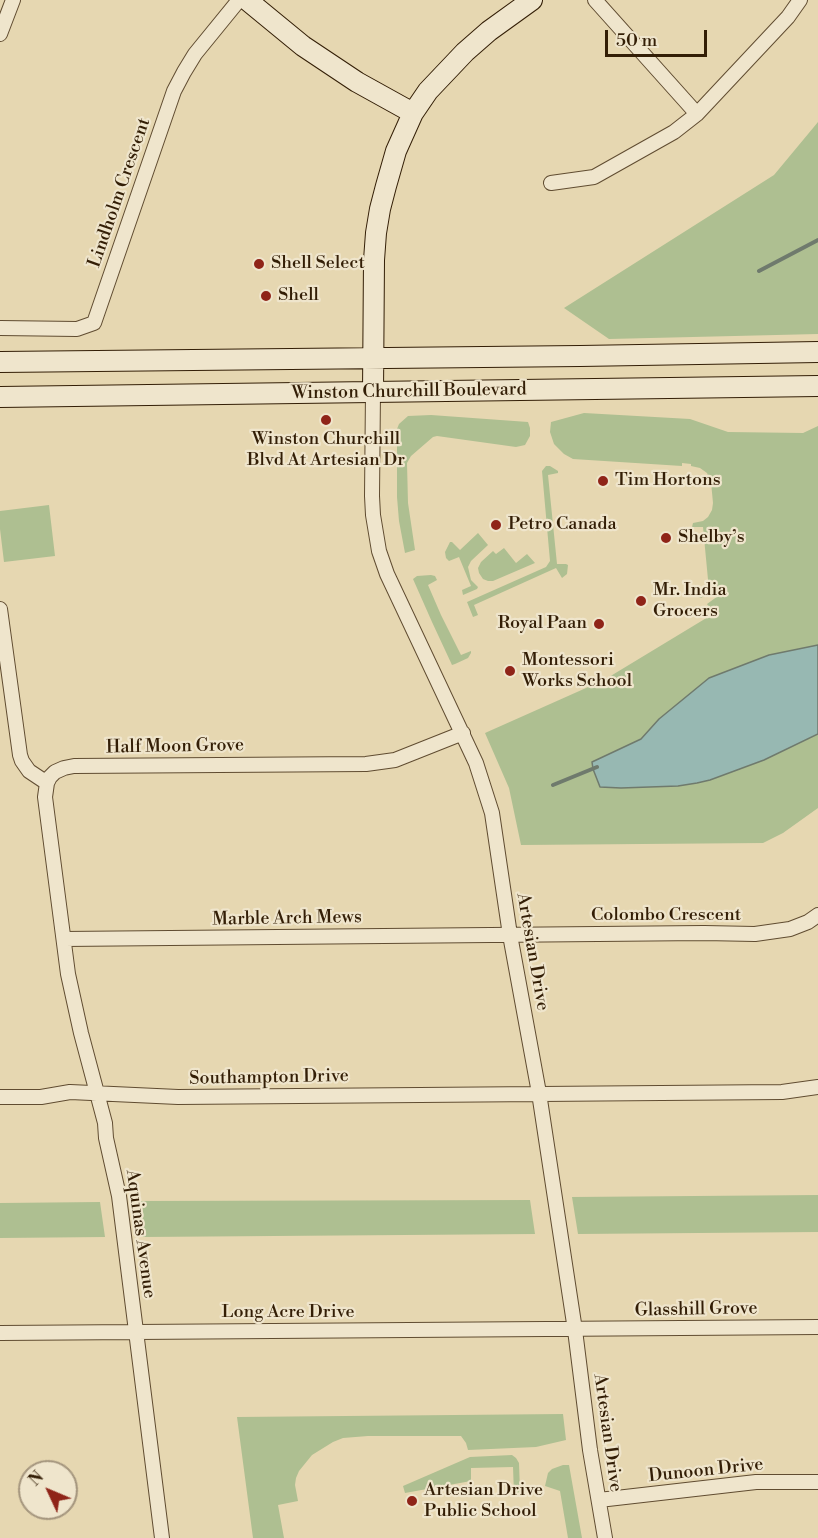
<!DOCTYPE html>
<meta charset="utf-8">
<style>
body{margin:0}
#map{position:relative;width:818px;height:1538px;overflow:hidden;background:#e6d7b1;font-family:"Libre Bodoni",serif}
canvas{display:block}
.north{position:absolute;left:18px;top:1460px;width:60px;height:60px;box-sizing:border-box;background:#efe5cc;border:2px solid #a4957d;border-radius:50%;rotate:314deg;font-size:16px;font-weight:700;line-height:24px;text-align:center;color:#331e06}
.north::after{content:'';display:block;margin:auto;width:21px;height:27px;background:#8f2418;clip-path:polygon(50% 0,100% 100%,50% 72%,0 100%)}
.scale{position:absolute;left:605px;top:30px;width:102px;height:27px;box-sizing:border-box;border:3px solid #331e06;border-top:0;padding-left:8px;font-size:18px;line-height:21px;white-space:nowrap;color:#331e06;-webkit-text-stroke:4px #efe5cc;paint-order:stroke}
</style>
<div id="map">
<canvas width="818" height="1538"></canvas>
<div class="north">N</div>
<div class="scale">50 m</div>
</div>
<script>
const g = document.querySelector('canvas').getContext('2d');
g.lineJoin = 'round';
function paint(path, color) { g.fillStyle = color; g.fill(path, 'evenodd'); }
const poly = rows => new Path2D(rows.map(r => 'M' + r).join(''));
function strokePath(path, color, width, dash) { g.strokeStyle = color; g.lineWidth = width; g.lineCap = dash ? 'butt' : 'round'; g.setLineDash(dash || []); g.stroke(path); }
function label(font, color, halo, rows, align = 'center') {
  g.font = font + ' "Libre Bodoni",serif'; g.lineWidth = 4.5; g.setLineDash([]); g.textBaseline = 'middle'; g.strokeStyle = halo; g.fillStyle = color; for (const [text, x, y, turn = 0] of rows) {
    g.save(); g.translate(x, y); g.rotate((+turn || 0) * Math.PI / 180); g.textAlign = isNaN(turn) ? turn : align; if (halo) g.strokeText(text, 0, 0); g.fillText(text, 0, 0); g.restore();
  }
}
paint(poly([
 [818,122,818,334,609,339,564,308,774,175],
 [584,413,690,419,728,432,803,433,818,426,818,808,783,833,763,843,521,845,509,788,485,733,604,680,713,614,707,604,718,596,715,590,701,598,699,597,698,592,700,591,709,590,703,527,692,527,693,523,703,521,708,517,712,510,713,503,711,482,707,473,700,468,691,466,691,464,682,463,682,466,573,459,564,454,554,444,550,432,551,422],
 [431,415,528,422,530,428,530,436,525,445,516,447,437,436,433,437,411,456,407,463,408,503,415,550,405,553,399,521,397,497,397,429,399,424,408,416],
 [546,466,550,466,558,471,558,473,548,475,557,564,566,564,568,565,567,574,562,578,556,568,474,605,478,615,473,617,467,602,546,567,550,561,542,471],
 [49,505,55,556,4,562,0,529,0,511],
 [478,533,488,545,471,561,468,567,471,580,478,587,477,589,463,595,462,590,471,586,459,557,449,561,446,558,445,552,450,542,452,542,460,550],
 [504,548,516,563,527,554,535,563,493,581,488,581,483,579,479,573,478,568,481,562,493,551,496,554],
 [431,575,435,576,437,580,428,585,441,615,461,655,471,651,471,653,468,658,455,664,452,665,432,622,413,579,417,576],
 [818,1195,818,1232,578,1234,572,1197],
 [530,1200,535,1234,143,1237,138,1201],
 [100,1202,105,1237,0,1238,0,1203],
 [563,1414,566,1440,536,1447,468,1450,466,1443,461,1436,368,1436,343,1438,333,1442,312,1455,299,1471,296,1478,295,1485,298,1501,278,1505,284,1538,253,1538,237,1417],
 [512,1455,516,1458,519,1463,520,1491,518,1493,514,1494,513,1467,471,1468,471,1481,405,1493,403,1486,470,1457],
 [563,1465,569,1465,582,1538,568,1538,560,1491,545,1486,548,1473,552,1469]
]), '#aebf91');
const water = poly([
 [818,645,818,734,764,760,710,780,697,783,678,786,621,788,600,787,593,769,592,762,641,739,659,719,709,678,769,655,818,645]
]);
paint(water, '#97b8b2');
strokePath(water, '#6f7a6d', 1.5);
strokePath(poly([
 [759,271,818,240],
 [553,785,597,767]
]), '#6f7a6d', 4);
const street = poly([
 [595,0,697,114],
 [0,34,13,0],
 [551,183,594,177,674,132,697,114,788,17,800,0],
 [0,328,77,329,94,323,174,91,184,72,195,54,239,0],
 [373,392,372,496,373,515,379,551,387,574,476,763,492,813,510,935,539,1093,575,1330,590,1450,605,1538],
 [0,609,20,755,22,761,29,771,47,783],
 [64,939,704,933,755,934,790,929,808,922,818,915],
 [0,1097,41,1097,70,1092,178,1097,782,1092,818,1087],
 [0,1333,818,1327],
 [599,1500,756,1482,818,1482],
 [162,1538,119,1196,106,1138,105,1123,81,1033,68,974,45,797,47,783,50,777,55,772,64,768,74,766,366,764,395,760,463,733]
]);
const secondary = poly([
 [247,0,303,46,357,82,413,113],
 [0,362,580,356,818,352],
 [373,392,374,260,376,233,380,209,386,186,396,151,413,113,428,91,465,52,489,31,532,0],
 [0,397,818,386]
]);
strokePath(street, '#604c31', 16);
strokePath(secondary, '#331e06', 22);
strokePath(street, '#efe5cc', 14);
strokePath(secondary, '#efe5cc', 20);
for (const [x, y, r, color] of [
 [259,264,6,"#8f2418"],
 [266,296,6,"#8f2418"],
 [326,420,6,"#8f2418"],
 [603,481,6,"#8f2418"],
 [496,525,6,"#8f2418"],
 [666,538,6,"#8f2418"],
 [641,601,6,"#8f2418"],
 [599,624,6,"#8f2418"],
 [510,671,6,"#8f2418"],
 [412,1501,6,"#8f2418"]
]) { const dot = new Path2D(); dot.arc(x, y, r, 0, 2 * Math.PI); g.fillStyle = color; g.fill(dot); strokePath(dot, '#efe5cc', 2); }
label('18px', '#331e06', '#efe5cc', [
 ["Lindholm Crescent",120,193,-71],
 ["Winston Churchill Boulevard",409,392,-1],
 ["Half Moon Grove",175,747,-1],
 ["Colombo Crescent",666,916],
 ["Marble Arch Mews",287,919,-1],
 ["Artesian Drive",532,952,80],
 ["Southampton Drive",269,1078,-1],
 ["Aquinas Avenue",140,1234,82],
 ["Glasshill Grove",696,1310,-1],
 ["Long Acre Drive",288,1313],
 ["Artesian Drive",607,1433,82],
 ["Dunoon Drive",706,1471,-6]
]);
label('18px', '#331e06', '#efe5cc', [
 ["Shell Select",271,264],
 ["Shell",278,296],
 ["Winston Churchill",326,440,"center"],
 ["Blvd At Artesian Dr",326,461,"center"],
 ["Tim Hortons",615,481],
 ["Petro Canada",508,525],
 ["Shelby’s",678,538],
 ["Mr. India",653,591],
 ["Grocers",653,612],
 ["Royal Paan",587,624,"right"],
 ["Montessori",522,661],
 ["Works School",522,682],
 ["Artesian Drive",424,1491],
 ["Public School",424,1512]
], 'left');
</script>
